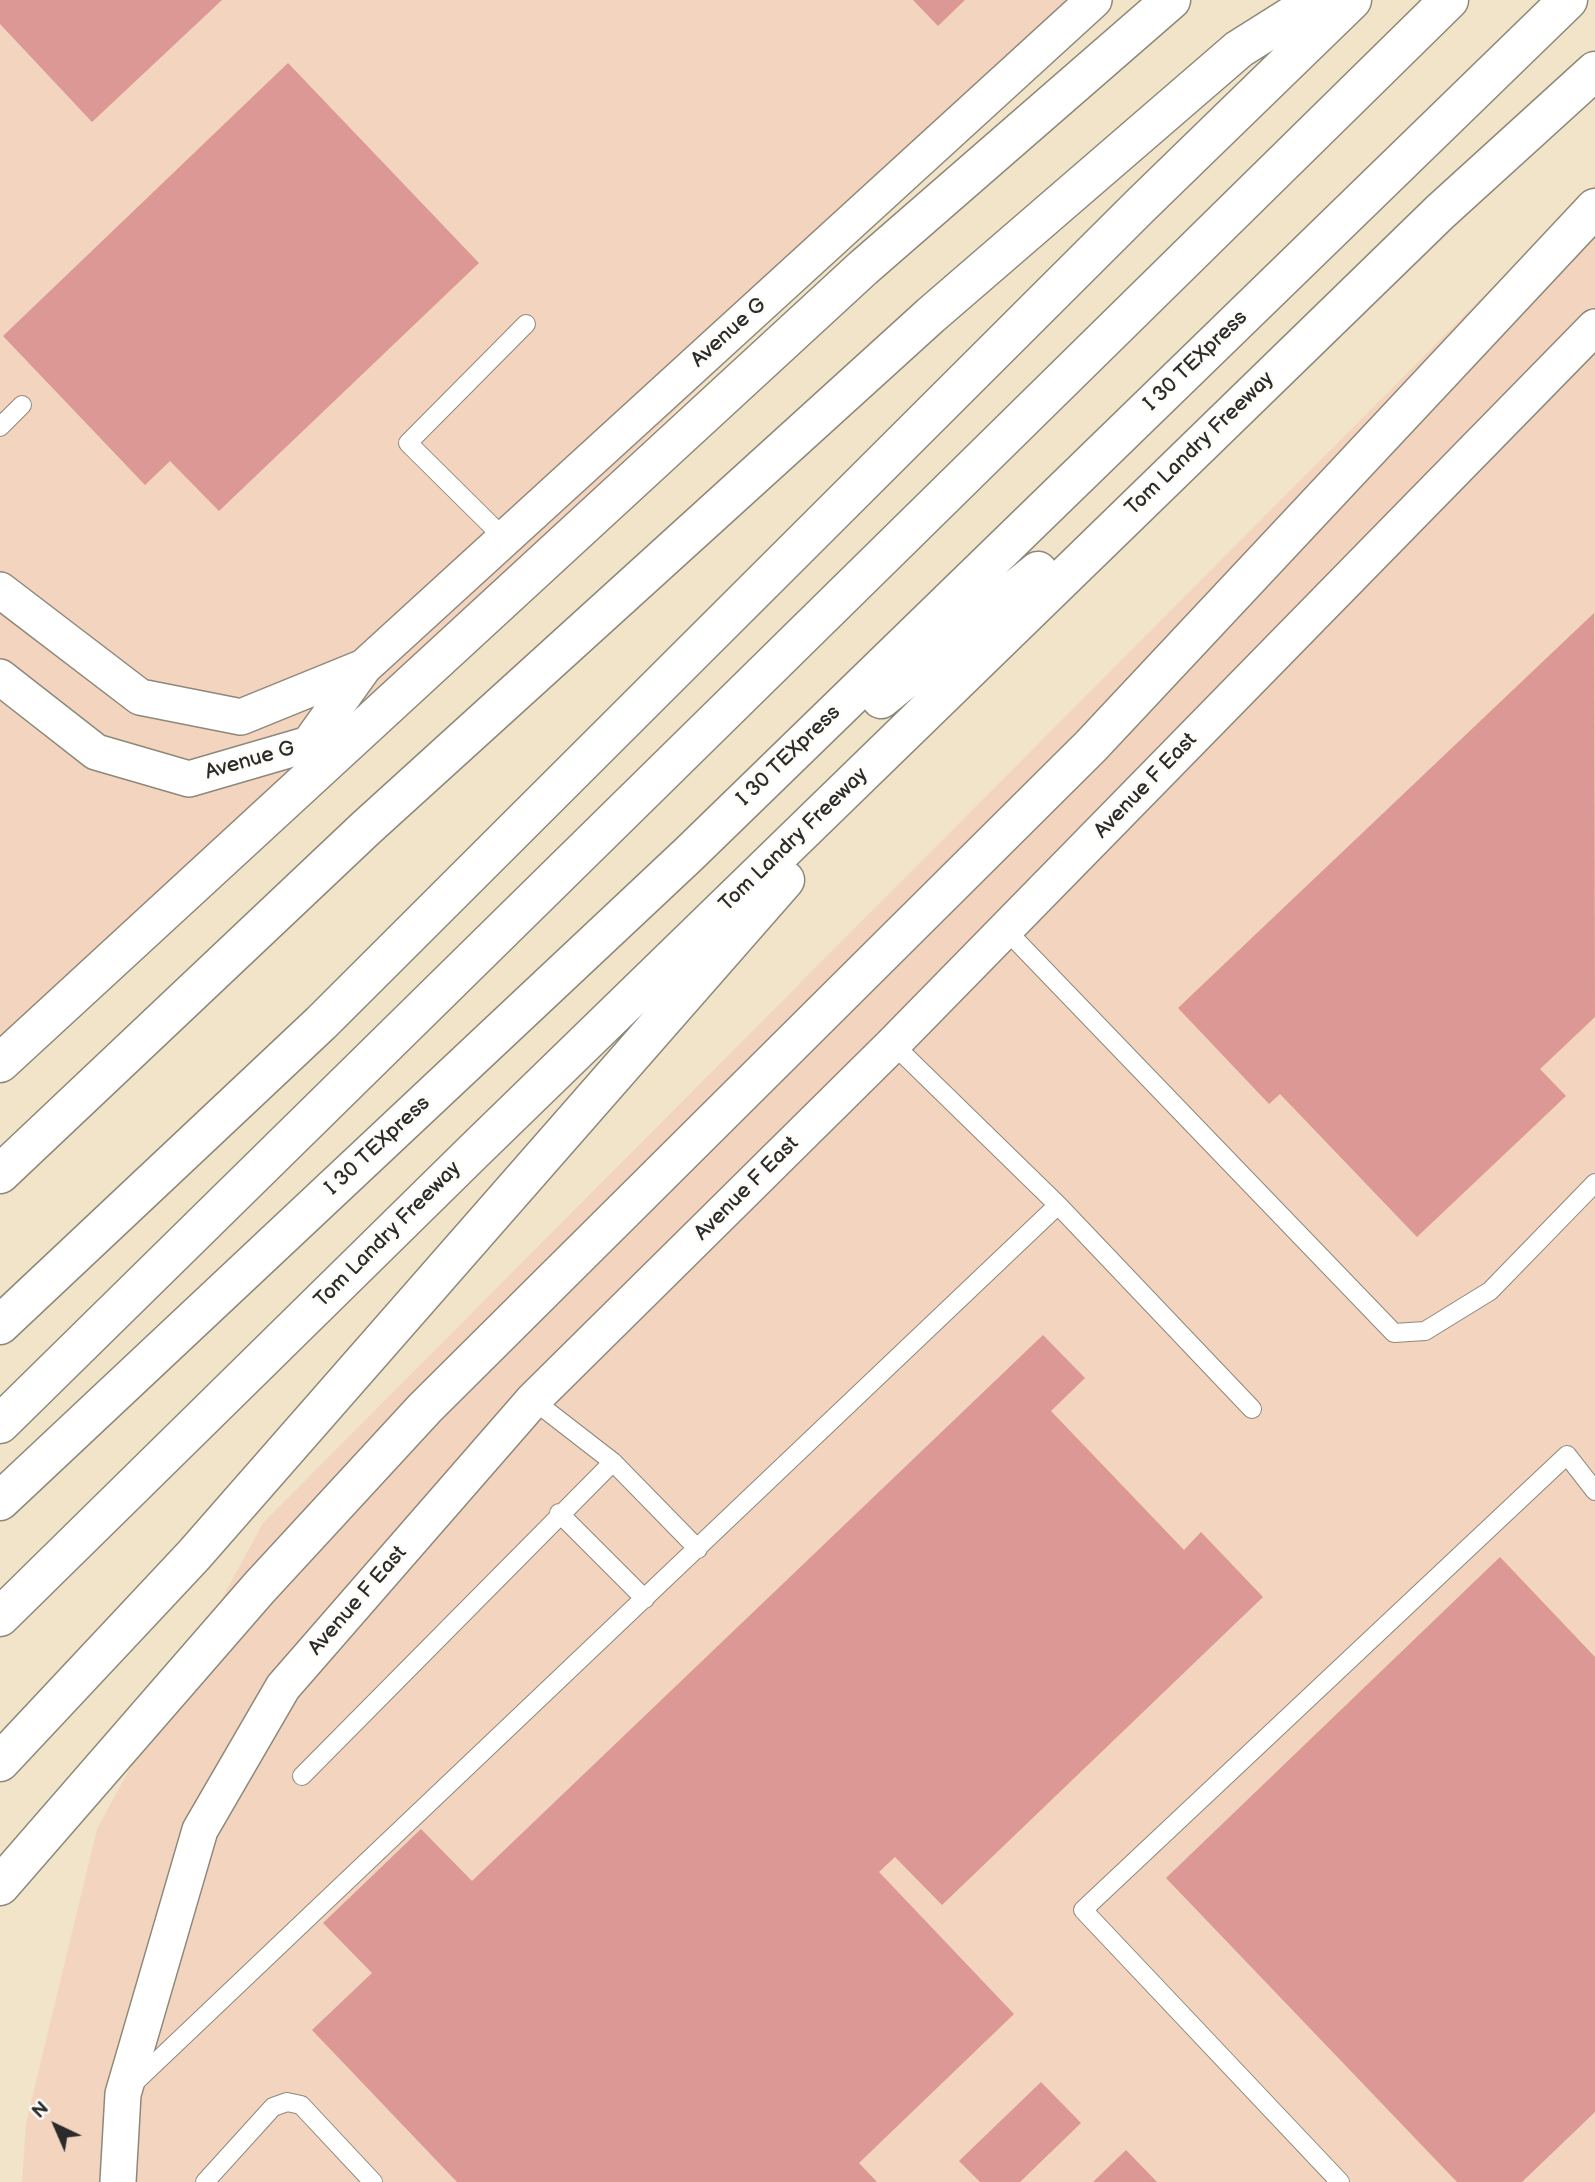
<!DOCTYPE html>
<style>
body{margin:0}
#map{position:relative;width:1595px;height:2182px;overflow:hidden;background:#f1e4c9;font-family:"Balsamiq Sans",sans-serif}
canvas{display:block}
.north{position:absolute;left:21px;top:2091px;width:70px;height:70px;-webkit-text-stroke:5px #fdfcf7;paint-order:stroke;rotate:316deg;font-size:19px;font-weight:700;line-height:28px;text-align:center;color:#2b2b2b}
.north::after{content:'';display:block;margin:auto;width:24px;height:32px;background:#2b2b2b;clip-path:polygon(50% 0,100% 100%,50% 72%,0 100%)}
</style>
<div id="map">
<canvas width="1595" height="2182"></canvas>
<div class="north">N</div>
</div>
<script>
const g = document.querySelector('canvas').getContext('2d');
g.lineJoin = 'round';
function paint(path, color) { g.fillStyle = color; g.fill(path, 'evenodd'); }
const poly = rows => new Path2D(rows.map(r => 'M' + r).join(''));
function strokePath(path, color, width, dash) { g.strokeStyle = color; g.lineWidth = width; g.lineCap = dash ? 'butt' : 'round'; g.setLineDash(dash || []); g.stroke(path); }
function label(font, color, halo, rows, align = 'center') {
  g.font = font + ' "Balsamiq Sans",sans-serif'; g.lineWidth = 5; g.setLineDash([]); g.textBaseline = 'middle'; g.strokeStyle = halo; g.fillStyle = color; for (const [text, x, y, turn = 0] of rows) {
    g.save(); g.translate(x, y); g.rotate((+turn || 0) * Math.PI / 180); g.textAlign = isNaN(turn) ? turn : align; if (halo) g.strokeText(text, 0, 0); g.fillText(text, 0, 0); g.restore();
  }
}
paint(poly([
 [0,0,1106,0,0,1054],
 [1595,184,1595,2182,22,2182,26,2123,97,1829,263,1523]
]), '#f3d4bf');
paint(poly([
 [0,0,222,0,92,122,0,24],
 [913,0,965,0,938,26],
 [288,63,479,263,219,511,170,461,145,485,3,336],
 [1594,613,1595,1017,1540,1069,1566,1096,1417,1237,1280,1094,1269,1104,1178,1008],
 [1043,1335,1085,1378,1051,1411,1184,1550,1201,1532,1263,1597,942,1905,895,1857,879,1872,1014,2014,859,2163,877,2182,457,2182,312,2030,372,1973,323,1923,421,1829,472,1881],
 [1500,1557,1595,1657,1595,2112,1522,2182,1457,2182,1166,1878],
 [1041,2082,1081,2123,1020,2182,980,2182,959,2161],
 [1126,2150,1157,2182,1093,2182]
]), '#dc9895');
const service = poly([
 [0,427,22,405],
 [504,538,408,443,526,324],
 [1006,930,1394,1333,1425,1331,1490,1291,1595,1183],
 [893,1044,1058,1205,1252,1409],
 [533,1400,613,1462,698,1549],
 [559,1513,645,1599],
 [302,1776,613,1462],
 [132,2085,1058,1205],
 [205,2182,273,2107,287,2102,301,2105,373,2182],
 [1340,2182,1083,1910,1567,1455,1595,1491]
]);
const minor = poly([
 [0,590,140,697,241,717,364,667],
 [0,677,96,752,189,779,309,744,364,667,1094,0],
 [118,2182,123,2094,200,1830,283,1687,533,1400,893,1044,1595,327]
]);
const motorway = poly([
 [881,699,1038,571],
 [0,1063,863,268,1171,0],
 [0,1174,366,828,931,315,1239,49,1317,0],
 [0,1325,321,1023,1140,206,1352,0],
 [0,1424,1449,0],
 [0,1501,689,854,1568,0],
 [0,1617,475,1150,1440,212,1595,71],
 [0,1762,194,1555,785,880],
 [0,1886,259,1588,425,1408,1091,746,1595,208]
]);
strokePath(service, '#8e887a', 20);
strokePath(minor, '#8e887a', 38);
strokePath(motorway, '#8e887a', 41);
strokePath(service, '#fff', 18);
strokePath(minor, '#fff', 35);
strokePath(motorway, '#fff', 38);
label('21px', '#2b2b2b', '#fdfcf7', [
 ["Avenue G",729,333,-42],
 ["I 30 TEXpress",1196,361,-44],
 ["Tom Landry Freeway",1200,444,-44],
 ["I 30 TEXpress",789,756,-44],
 ["Avenue G",250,761,-16],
 ["Avenue F East",1146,786,-46],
 ["Tom Landry Freeway",794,840,-44],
 ["I 30 TEXpress",378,1146,-43],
 ["Avenue F East",747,1189,-45],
 ["Tom Landry Freeway",388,1235,-45],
 ["Avenue F East",358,1601,-49]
]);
</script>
